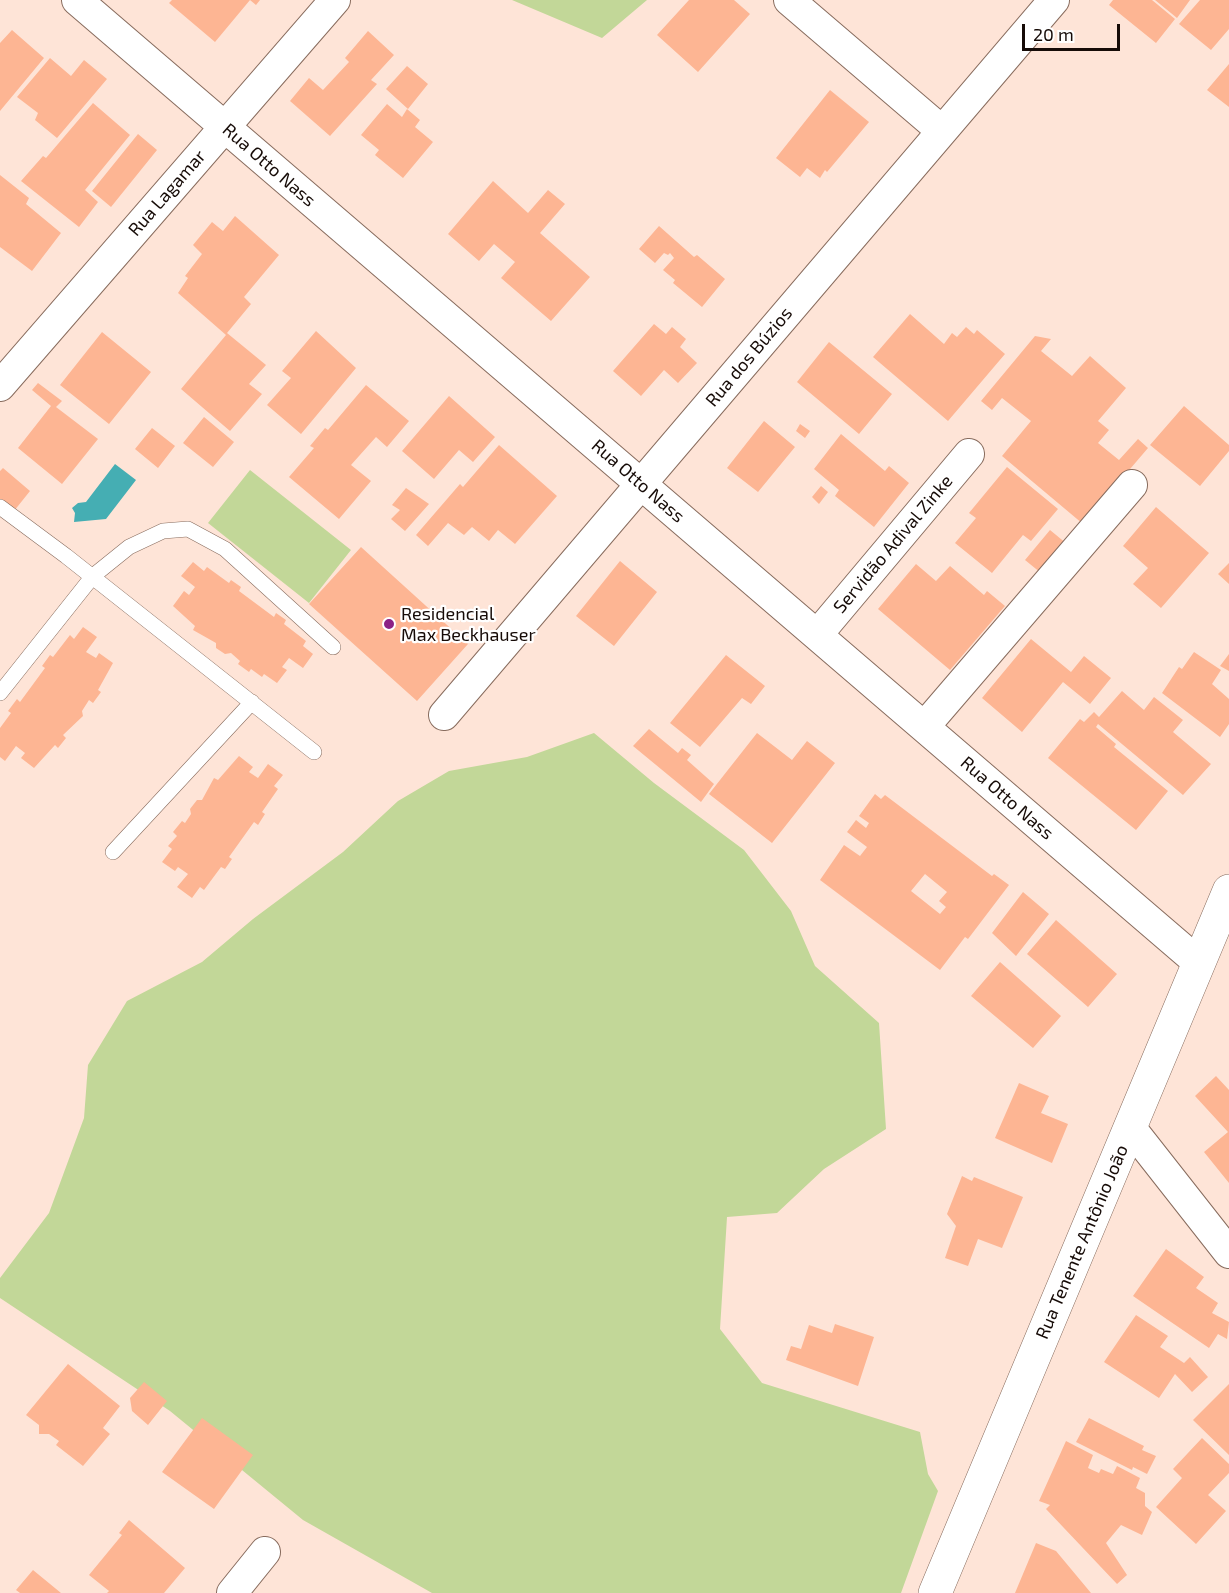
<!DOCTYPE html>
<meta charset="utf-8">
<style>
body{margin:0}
#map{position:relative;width:1229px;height:1593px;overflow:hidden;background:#fee4d7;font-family:"Exo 2",sans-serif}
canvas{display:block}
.scale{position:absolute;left:1022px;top:24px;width:98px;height:27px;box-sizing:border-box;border:3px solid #160b07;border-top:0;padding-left:8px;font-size:18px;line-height:21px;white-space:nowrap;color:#160b07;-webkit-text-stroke:4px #fff;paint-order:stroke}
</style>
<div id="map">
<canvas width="1229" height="1593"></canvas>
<div class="scale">20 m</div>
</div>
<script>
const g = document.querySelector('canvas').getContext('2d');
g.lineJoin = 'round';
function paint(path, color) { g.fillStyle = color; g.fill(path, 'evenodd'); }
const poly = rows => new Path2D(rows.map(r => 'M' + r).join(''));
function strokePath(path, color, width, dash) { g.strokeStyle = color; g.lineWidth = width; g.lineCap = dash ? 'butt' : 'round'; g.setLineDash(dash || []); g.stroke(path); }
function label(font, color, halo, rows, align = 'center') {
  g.font = font + ' "Exo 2",sans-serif'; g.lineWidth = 4.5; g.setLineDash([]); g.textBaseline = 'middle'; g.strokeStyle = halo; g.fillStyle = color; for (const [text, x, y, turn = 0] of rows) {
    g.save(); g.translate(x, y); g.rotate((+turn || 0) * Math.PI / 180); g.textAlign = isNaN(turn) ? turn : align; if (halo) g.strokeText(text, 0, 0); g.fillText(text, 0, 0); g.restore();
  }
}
paint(poly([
 [512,0,647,0,602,38],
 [250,470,351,550,309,603,208,523],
 [594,733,654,783,744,850,791,911,815,966,879,1023,886,1129,824,1169,777,1213,727,1217,720,1329,762,1383,920,1432,928,1474,938,1491,901,1593,432,1593,303,1520,170,1411,0,1298,0,1278,49,1213,84,1118,88,1065,127,1001,202,962,253,919,343,852,398,801,449,771,527,757]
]), '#c2d798');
paint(poly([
 [115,464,136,480,106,519,74,522,75,513,72,508,78,503,86,502]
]), '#45aeb3');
paint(poly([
 [172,0,260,0,256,5,250,0,215,42,169,3],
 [689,0,734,0,750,14,698,72,657,35],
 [1113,0,1152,0,1175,19,1156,43,1109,5],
 [1155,0,1190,0,1177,18],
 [1200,0,1229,0,1229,29,1211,50,1179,24],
 [12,30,44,58,0,111,0,43],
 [368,31,394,55,371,80,377,84,330,136,290,101,309,78,323,90,349,62,345,58],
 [50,58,71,76,84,60,107,79,57,138,35,120,38,113,17,97],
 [1229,64,1229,107,1207,90],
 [407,66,428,84,408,109,386,89],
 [830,90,869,122,827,172,825,170,820,178,807,168,800,177,776,158],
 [93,103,130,135,85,190,98,202,79,227,21,181,43,156,46,158],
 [387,104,402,117,407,109,420,120,415,127,433,142,403,178,375,155,379,150,361,135],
 [138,134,157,150,111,207,92,191],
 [0,175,29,198,26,204,61,233,32,271,0,247],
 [493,181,528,213,548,190,565,204,540,233,590,277,551,321,501,278,515,262,494,244,479,261,448,234],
 [235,216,279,255,244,297,251,304,227,333,266,365,249,384,262,394,230,431,181,389,226,335,178,293,188,278,185,276,202,254,193,245,212,222,223,231],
 [659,226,694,257,697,255,725,279,702,307,673,283,675,280,663,270,674,258,670,253,668,255,664,253,655,263,639,249],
 [910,314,944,344,952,333,957,337,966,327,974,334,977,330,1005,354,948,421,873,357],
 [654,324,666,334,672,327,686,339,680,347,697,363,678,383,664,370,641,396,613,371],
 [316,331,356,368,301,434,267,405,291,378,282,371],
 [102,332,151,372,109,424,60,385],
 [1035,336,1051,339,1041,351,1072,376,1090,356,1126,388,1098,421,1109,430,1098,443,1119,460,1138,439,1148,448,1083,524,1002,456,1031,421,1002,398,992,410,981,401],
 [829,342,892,394,859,434,797,382],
 [38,383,62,401,56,407,98,439,62,484,18,448,51,406,32,390],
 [366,385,409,421,387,447,376,437,351,465,371,481,339,519,289,477,314,448,310,446,325,428,328,430],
 [449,396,495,437,473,462,459,450,434,479,402,451],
 [1184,406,1229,445,1229,451,1200,486,1150,445],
 [204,417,234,442,213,467,183,443],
 [764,421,795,447,758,492,727,468],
 [800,424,810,431,805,438,796,431],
 [152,428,175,446,158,468,135,449],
 [841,434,885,471,889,466,909,483,874,527,835,496,839,490,814,469],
 [499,445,557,496,515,544,498,530,489,541,472,527,464,535,448,523,428,546,416,535,460,484,463,487],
 [1007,467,1058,509,1031,541,1023,535,992,573,955,543,976,518,969,513],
 [3,468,30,491,14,511,0,499,0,471],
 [821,486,828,492,819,504,812,497],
 [406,488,429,504,405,531,391,519,400,510,392,505],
 [1156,507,1209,553,1161,608,1133,584,1148,568,1123,546],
 [1050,530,1067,544,1041,573,1025,560],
 [361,547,468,644,417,701,309,604],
 [620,561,657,592,614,646,576,616],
 [193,562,204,571,207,567,229,583,231,580,241,587,239,591,274,617,276,613,286,620,284,624,306,641,303,646,313,654,303,668,289,658,282,667,287,670,277,683,264,674,262,677,251,669,249,672,238,664,240,661,231,653,225,654,216,648,216,643,193,630,195,626,173,606,184,591,189,595,195,587,181,576],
 [1229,563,1229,584,1218,574],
 [916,564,936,581,950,566,984,595,987,591,1005,606,950,670,878,609],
 [83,627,97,637,86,652,96,658,99,653,113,663,98,690,101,692,93,703,89,700,82,711,83,716,63,735,66,738,58,748,55,745,34,768,21,758,25,753,16,746,5,761,0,757,0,728,11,713,8,711,17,699,20,702,45,668,42,666,50,655,53,657,70,635,74,639],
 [1031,639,1071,672,1084,656,1111,678,1090,704,1063,682,1022,732,982,698],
 [1194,652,1221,670,1212,684,1229,699,1229,724,1220,737,1162,693,1179,667,1182,669],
 [1229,654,1229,671,1220,666],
 [726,655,765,686,751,704,742,698,700,747,670,723],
 [1122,691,1144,710,1154,697,1183,720,1173,732,1211,764,1183,795,1098,724,1096,727,1116,744,1114,747,1168,791,1136,830,1048,758,1080,719,1084,722,1094,712,1099,717],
 [649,729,678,753,682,748,691,755,687,760,714,784,701,802,633,746],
 [757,733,792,760,807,741,835,763,772,843,709,794],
 [239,756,253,767,249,772,258,778,268,764,283,775,274,786,278,789,262,812,265,814,258,825,254,822,229,857,232,859,225,869,221,867,204,890,200,887,192,898,177,887,188,874,178,867,175,871,162,862,172,849,168,846,177,836,173,832,182,821,185,823,191,814,190,809,197,800,202,800,214,778,218,780],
 [875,794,881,799,885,795,992,876,994,874,1009,885,968,939,965,937,940,970,820,880,844,845,860,856,867,847,847,832,856,820,866,828,869,823,859,816],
 [925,874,947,892,939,901,946,907,940,914,911,891],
 [1023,892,1049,914,1016,956,992,933],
 [1056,920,1117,974,1088,1007,1027,954],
 [1000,962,1061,1016,1033,1048,971,996],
 [1216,1076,1229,1090,1229,1183,1204,1152,1228,1132,1195,1096],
 [1019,1083,1049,1096,1041,1113,1068,1124,1052,1163,995,1138],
 [962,1176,972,1181,974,1177,1023,1197,1002,1248,978,1239,968,1266,945,1258,956,1226,947,1214],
 [1166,1249,1204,1277,1196,1288,1218,1303,1212,1313,1229,1322,1227,1339,1218,1334,1209,1348,1133,1296],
 [1136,1315,1168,1336,1160,1347,1184,1363,1190,1357,1208,1377,1192,1392,1175,1374,1159,1398,1104,1362],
 [835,1324,874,1337,858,1386,786,1360,791,1346,801,1349,809,1325,832,1333],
 [68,1364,120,1406,103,1428,110,1434,83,1466,56,1445,59,1441,49,1434,39,1434,39,1425,26,1415],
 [144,1382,167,1401,148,1425,132,1411,130,1398],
 [1229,1384,1229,1455,1193,1420],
 [202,1418,253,1455,214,1509,162,1472],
 [1089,1418,1144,1446,1142,1450,1156,1456,1147,1474,1133,1467,1132,1470,1076,1442],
 [1202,1438,1229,1464,1229,1473,1208,1495,1226,1511,1196,1544,1156,1507,1182,1478,1173,1469],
 [1066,1441,1093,1455,1088,1468,1099,1473,1101,1469,1113,1474,1117,1466,1140,1478,1136,1488,1145,1493,1145,1506,1152,1512,1142,1535,1121,1525,1106,1543,1127,1575,1117,1584,1046,1509,1050,1505,1039,1501],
 [129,1520,185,1568,164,1593,107,1593,109,1591,89,1575,122,1535,119,1533],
 [1036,1543,1056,1551,1091,1593,1015,1593],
 [33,1570,61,1593,20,1593,16,1590]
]), '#fdb593');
const lane = poly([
 [0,507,66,556,314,752],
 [0,693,93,576,129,547,163,531,188,529,225,549,333,647],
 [113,852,252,702]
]);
const street = poly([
 [77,0,1199,963],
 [789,0,942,131],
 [0,386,335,0],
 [817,635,969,454],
 [444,715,1054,0],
 [924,727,1132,485],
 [1130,1127,1229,1253],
 [232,1593,265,1552]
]);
const primary = poly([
 [935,1593,1229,891]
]);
strokePath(lane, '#886c5e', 16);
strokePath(street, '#886c5e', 32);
strokePath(primary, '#886c5e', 34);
strokePath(lane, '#fff', 15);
strokePath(street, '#fff', 30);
strokePath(primary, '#fff', 33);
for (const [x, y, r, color] of [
 [389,624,6,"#8c2186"]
]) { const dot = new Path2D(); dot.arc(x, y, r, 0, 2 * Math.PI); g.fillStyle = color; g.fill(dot); strokePath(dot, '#fff', 2); }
label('18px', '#160b07', '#fff', [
 ["Rua Otto Nass",269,165,41],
 ["Rua Lagamar",167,193,-49],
 ["Rua dos Búzios",749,357,-50],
 ["Rua Otto Nass",638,481,41],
 ["Servidão Adival Zinke",893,544,-50],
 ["Rua Otto Nass",1007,798,41],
 ["Rua Tenente Antônio João",1082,1242,-67]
]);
label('18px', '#160b07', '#fff', [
 ["Residencial",401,614],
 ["Max Beckhauser",401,635]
], 'left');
</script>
